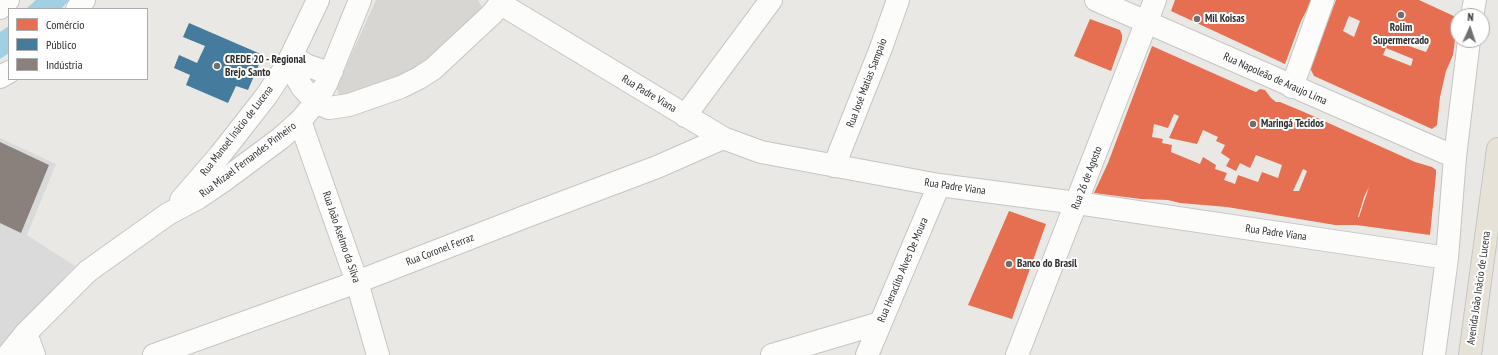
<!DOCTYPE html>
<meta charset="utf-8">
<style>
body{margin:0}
#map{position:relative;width:1498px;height:355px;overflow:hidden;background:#eae8e5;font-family:"PT Sans Narrow",sans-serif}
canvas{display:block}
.legend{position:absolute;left:8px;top:8px;width:140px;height:72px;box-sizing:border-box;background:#fff;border:1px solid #ababab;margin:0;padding:5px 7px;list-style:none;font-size:12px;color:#2e2e2e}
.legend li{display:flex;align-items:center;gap:8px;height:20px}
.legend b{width:20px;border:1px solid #ababab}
.north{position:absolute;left:1450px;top:8px;width:40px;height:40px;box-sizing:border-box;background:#fff;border:1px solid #ababab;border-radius:50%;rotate:3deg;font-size:11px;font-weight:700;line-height:16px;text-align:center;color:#2e2e2e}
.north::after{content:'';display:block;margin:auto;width:14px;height:18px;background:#706f6e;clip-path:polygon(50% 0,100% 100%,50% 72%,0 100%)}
</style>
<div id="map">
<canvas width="1498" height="355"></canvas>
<ul class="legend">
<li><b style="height:11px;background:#e76f51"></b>Comércio</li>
<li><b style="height:11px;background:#457b9d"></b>Público</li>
<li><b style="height:11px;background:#8a817c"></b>Indústria</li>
</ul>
<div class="north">N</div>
</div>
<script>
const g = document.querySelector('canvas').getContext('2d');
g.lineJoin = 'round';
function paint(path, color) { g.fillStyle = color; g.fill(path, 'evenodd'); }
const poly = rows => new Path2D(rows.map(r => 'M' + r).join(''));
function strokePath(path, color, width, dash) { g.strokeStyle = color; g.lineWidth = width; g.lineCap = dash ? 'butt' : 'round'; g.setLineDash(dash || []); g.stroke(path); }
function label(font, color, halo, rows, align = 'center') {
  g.font = font + ' "PT Sans Narrow",sans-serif'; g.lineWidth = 4; g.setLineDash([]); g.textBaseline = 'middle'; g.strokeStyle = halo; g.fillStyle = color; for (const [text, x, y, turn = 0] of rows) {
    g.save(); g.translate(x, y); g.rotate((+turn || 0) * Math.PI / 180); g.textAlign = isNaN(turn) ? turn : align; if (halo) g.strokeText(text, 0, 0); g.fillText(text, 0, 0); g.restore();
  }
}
paint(poly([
 [0,138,56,164,27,235,75,266,0,347]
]), '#dbdadb');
paint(poly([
 [376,0,478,0,482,7,458,36,411,75,341,99,337,89,343,73]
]), '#d8d6d3');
paint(poly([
 [36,0,69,0,61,9,26,9],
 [9,26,9,53,0,59,0,32]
]), '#a1d0e4');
paint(poly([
 [1175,0,1312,0,1301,21,1285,64,1171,11],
 [1336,0,1419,0,1458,18,1453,55,1446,71,1440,97,1437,125,1432,129,1314,76,1310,68],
 [1349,16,1360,21,1354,37,1343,31],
 [1407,38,1429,46,1426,52,1406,45],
 [1386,48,1413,59,1411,66,1383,55],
 [1090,19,1120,30,1122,35,1122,40,1111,71,1074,56],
 [1152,46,1251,90,1256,92,1260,89,1265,90,1271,98,1276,102,1280,102,1304,112,1415,162,1432,167,1436,170,1436,174,1430,235,1356,225,1335,225,1227,207,1180,203,1168,200,1141,199,1094,193,1108,163],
 [1174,114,1179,116,1169,138,1197,144,1203,130,1218,137,1216,141,1225,145,1221,153,1230,159,1226,166,1236,171,1240,163,1250,168,1256,155,1282,165,1278,178,1262,172,1258,182,1238,175,1235,184,1224,180,1227,173,1215,169,1216,165,1203,157,1200,164,1171,152,1172,145,1162,143,1163,139,1152,137,1154,124,1168,128],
 [1303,169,1307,171,1299,191,1293,191],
 [1369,187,1359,217,1358,217,1364,197],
 [1009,211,1046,224,1012,319,968,305]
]), '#e76f51');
paint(poly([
 [189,23,263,55,248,90,236,86,228,103,186,85,190,75,174,68,179,55,197,63,205,46,183,37]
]), '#457b9d');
paint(poly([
 [0,142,49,165,21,233,0,223]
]), '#8a817c');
const minor = poly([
 [1096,0,1455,157],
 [501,4,723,138,761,152,939,185,1077,203,1447,258],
 [0,8,8,0],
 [77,9,84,0],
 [1472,16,1475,0],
 [288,63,302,87,316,102,329,108,349,105,401,87,419,78,433,69,492,14,503,0],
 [0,77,9,72],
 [1292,87,1323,0],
 [685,116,771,0],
 [300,121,357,282,378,355],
 [834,166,881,48,898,0],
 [26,333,34,355],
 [154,355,357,282,527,216,657,167,723,138],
 [772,355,880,323],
 [867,355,939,185],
 [1017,355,1155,0],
 [1434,355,1447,258,1455,157,1469,40]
]);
const tertiary = poly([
 [291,56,308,66,323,71,332,71],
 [181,200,220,155,267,95,288,63,318,0],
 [8,355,26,333,88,271,168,214,198,198,223,181,281,138,300,121,316,102,326,84,360,0]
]);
const trunk = poly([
 [1470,355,1498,149]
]);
strokePath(minor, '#c5c5c5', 24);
strokePath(tertiary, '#c5c5c5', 24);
strokePath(trunk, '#c6c5c4', 24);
strokePath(minor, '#fcfcfb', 22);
strokePath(tertiary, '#fcfcfb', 22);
strokePath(trunk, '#e6e2d8', 22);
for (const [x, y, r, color] of [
 [1401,15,4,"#706f6e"],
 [1197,19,4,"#706f6e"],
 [217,66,4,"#706f6e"],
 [1253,124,4,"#706f6e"],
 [1009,264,4,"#706f6e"]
]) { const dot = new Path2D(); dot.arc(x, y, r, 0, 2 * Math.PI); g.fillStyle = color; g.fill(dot); strokePath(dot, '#fff', 1.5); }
label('bold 11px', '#2e2e2e', '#fff', [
 ["Mil Koisas",1205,19],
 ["Rolim",1401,28,"center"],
 ["Supermercado",1401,41,"center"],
 ["CREDE 20 - Regional",225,60],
 ["Brejo Santo",225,73],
 ["Maringá Tecidos",1261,124],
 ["Banco do Brasil",1017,264]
], 'left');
label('11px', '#2e2e2e', '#fff', [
 ["Rua Napoleão de Araujo Lima",1275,79,24],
 ["Rua José Matias Sampaio",867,83,-69],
 ["Rua Padre Viana",649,94,31],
 ["Rua Manoel Inácio de Lucena",237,131,-52],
 ["Rua Mizael Fernandes Pinheiro",248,160,-37],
 ["Rua 26 de Agosto",1087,178,-69],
 ["Rua Padre Viana",955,187,8],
 ["Rua Padre Viana",1276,233,8],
 ["Rua João Aselmo da Silva",341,237,71],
 ["Rua Coronel Ferraz",440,250,-21],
 ["Rua Heraclito Alves De Moura",903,270,-67],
 ["Avenida João Inácio de Lucena",1479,288,-82]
]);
</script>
